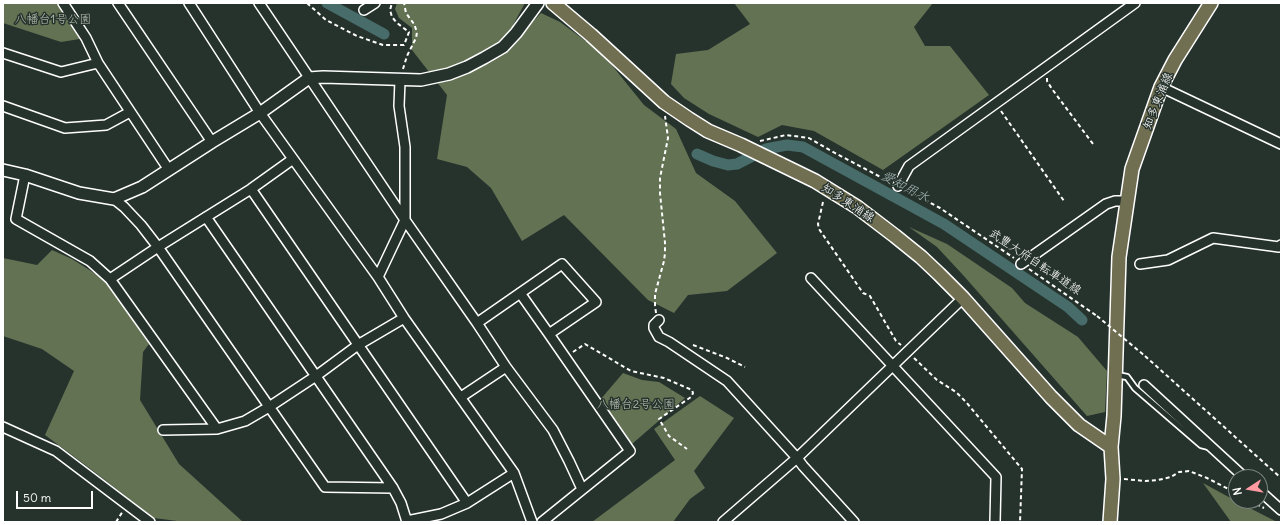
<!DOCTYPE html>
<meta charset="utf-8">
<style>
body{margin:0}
#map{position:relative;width:1284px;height:525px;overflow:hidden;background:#26332d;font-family:Delius,sans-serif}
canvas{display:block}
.frame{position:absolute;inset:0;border:4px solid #fff;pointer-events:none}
.north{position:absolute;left:1228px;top:469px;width:40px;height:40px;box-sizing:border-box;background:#26332d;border:1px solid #7d8581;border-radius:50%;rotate:258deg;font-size:11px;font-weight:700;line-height:16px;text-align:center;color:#fff}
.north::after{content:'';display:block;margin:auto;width:14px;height:18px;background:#ff9aa2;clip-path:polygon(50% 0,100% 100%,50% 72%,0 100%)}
.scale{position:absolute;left:16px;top:491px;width:77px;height:18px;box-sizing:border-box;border:2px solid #fff;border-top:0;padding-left:5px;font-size:12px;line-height:14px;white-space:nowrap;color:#fff;-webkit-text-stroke:3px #26332d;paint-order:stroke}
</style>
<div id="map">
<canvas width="1284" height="525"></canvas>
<div class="frame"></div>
<div class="north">N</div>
<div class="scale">50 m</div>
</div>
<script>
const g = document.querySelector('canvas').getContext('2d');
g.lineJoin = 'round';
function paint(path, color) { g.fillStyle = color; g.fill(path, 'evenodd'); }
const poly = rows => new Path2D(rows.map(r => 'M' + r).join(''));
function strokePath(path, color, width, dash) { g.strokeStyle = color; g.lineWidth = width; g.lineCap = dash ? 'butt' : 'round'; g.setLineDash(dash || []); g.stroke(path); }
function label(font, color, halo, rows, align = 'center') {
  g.font = font + ' Delius,"Klee One",sans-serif'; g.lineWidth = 3; g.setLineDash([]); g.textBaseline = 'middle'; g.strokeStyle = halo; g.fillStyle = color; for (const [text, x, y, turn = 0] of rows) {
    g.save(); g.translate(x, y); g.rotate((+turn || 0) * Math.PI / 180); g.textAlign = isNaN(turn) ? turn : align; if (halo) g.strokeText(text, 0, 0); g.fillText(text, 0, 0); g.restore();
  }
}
paint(poly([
 [3,3,62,3,86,38,61,42,3,23],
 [397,3,525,3,513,25,524,31,541,13,560,22,602,53,644,105,676,129,696,173,735,201,777,253,727,291,688,295,674,313,648,300,564,215,522,241,491,188,467,167,437,159,447,95,412,50,412,28,399,18,395,9],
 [734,3,933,3,914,27,925,46,950,46,989,95,883,170,814,131,782,125,758,137,709,114,684,98,671,84,676,54,708,50,750,24],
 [909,227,947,244,1012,288,1025,303,1078,337,1107,371,1105,412,1087,416,963,275,937,247],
 [52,250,72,259,107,281,149,344,143,352,140,400,179,464,243,522,185,522,154,518,88,467,45,435,74,371,42,349,3,336,3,258,37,265],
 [623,373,642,380,659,382,685,398,632,444,600,400],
 [700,396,734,418,694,471,705,488,690,499,673,522,592,522,675,460,654,429],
 [1203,483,1236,501,1277,522,1231,522]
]), '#637253');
strokePath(poly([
 [327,3,384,34],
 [697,154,713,161,728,165,737,164,766,149,771,148,787,145,803,147,944,224,1068,307,1082,320]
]), '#476c6a', 11);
const service = poly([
 [1117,375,1127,377,1135,388,1201,445,1209,447]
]);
const minor = poly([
 [63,3,86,38,98,63,169,170],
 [118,3,212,142],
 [189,3,260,113,378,277,404,318,514,473,532,522],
 [259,3,405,220,477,323,506,367,553,430,569,461,582,489],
 [364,10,375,3],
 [3,53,61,72,98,63],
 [1161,87,1281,144],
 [3,106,65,128,106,125,130,112],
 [25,175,16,219,90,261,110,279,217,429,245,421,269,407,316,376,358,345,404,318],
 [898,186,909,166,1135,3],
 [251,189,467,503,514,473],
 [114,199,124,207,141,225,158,247,325,487,393,488],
 [206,217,393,488,401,503,407,522],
 [1021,264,1106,204,1115,201,1127,201],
 [1140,264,1168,260,1213,238,1279,247,1281,245],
 [378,277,405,220,405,147,399,106,400,80],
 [811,278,996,477,995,522],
 [110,279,158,247,251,189,293,159],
 [520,293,549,334],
 [659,320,654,325,654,328,659,337,669,342,727,381,797,458,803,466,854,522],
 [477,323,562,264,596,302,549,334,630,451,542,522],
 [1144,385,1244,477],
 [461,397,506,367],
 [3,427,56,451,150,522],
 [163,430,217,429],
 [1260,491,1281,510],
 [407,521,441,514,467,503],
 [723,522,797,458,963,298]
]);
const tertiary = poly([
 [3,170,25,175,79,193,114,199,142,187,212,142,260,113,309,78,323,77,421,80,449,74,467,67,484,58,503,47,516,33,538,3]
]);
const primary = poly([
 [553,3,591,35,664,102,689,119,708,131,741,145,815,181,857,207,895,236,921,257,939,274,963,298,1051,397,1079,425,1111,447],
 [1110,522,1113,479,1111,447,1114,416,1119,257,1132,169,1161,87,1175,60,1211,3]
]);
strokePath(service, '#fff', 8);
strokePath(minor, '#fff', 12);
strokePath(tertiary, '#fff', 14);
strokePath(primary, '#fff', 16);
strokePath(poly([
 [307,3,326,20,357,36,383,45,404,45,409,32,397,23,392,17,390,10,392,3],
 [403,69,407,56,416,38,417,32,414,24,406,13,404,3],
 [1047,78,1047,81,1052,89,1093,144],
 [1001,111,1064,201],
 [760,141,786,135,809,138,835,153,890,182],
 [906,190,940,208,1014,258],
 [823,202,818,224,819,229,863,293,870,296,896,341,901,345],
 [1029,269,1097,316],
 [656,313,655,305,655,294,664,261,665,253,665,243,660,193,660,178,668,138,665,116],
 [693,345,727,358,745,367],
 [573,352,585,344,631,371,664,378,692,390,693,393,691,397,659,419,669,436,687,449],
 [1145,356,1281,478],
 [914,358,937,380,956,392,966,402,1022,469,1020,522],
 [1124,479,1145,481,1158,480,1171,477,1179,472,1189,471,1207,478,1236,493],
 [1250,501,1264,508],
 [116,522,123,511]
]), '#fff', 2, [4, 3]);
strokePath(service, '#26332d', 4.5);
strokePath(minor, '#26332d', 9);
strokePath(tertiary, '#26332d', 11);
strokePath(primary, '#716f52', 13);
strokePath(poly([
 [1097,316,1145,356]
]), '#fff', 2, [4, 3]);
label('12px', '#b9c0b2', '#26332d', [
 ["八幡台1号公園",53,20],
 ["八幡台2号公園",636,405]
]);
label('12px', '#fff', '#26332d', [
 ["知多東浦線",1158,101,-68],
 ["知多東浦線",848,203,33],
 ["武豊大府自転車道線",1035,262,34]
]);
label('italic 13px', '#acbdbc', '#26332d', [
 ["愛知用水",905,187,28]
]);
</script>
